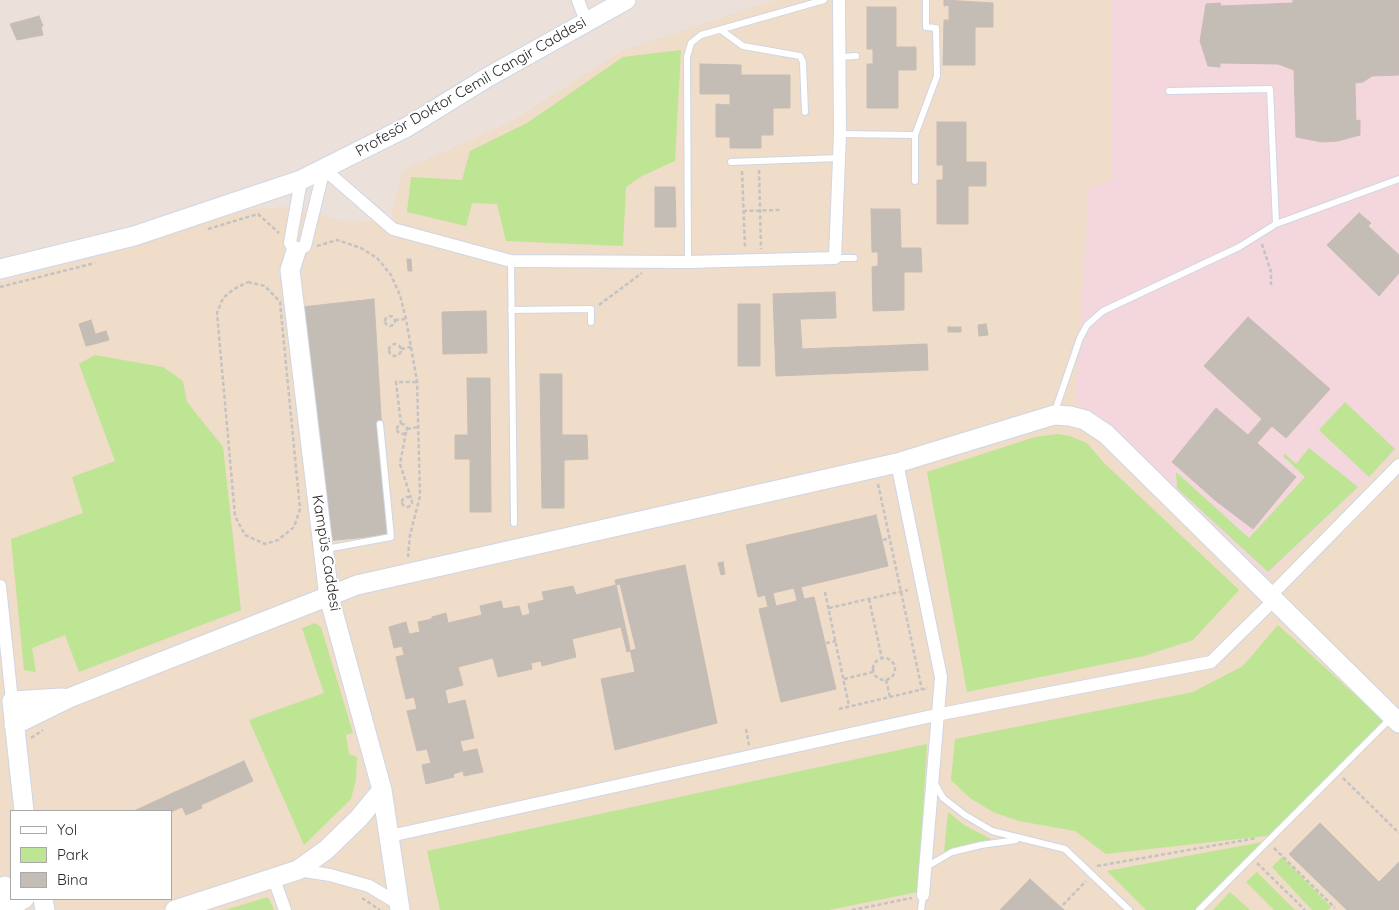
<!DOCTYPE html>
<meta charset="utf-8">
<style>
body{margin:0}
#map{position:relative;width:1399px;height:910px;overflow:hidden;background:#ece1da;font-family:Quicksand,sans-serif}
canvas{display:block}
.legend{position:absolute;left:10px;top:810px;width:162px;height:90px;box-sizing:border-box;background:#fff;border:1px solid #a9a9a9;margin:0;padding:6px 9px;list-style:none;font-size:15px;color:#292929}
.legend li{display:flex;align-items:center;gap:10px;height:25px}
.legend b{width:25px;border:1px solid #a9a9a9}
</style>
<div id="map">
<canvas width="1399" height="910"></canvas>
<ul class="legend">
<li><b style="height:6px;background:#fff"></b>Yol</li>
<li><b style="height:14px;background:#bde594"></b>Park</li>
<li><b style="height:14px;background:#c4bdb6"></b>Bina</li>
</ul>
</div>
<script>
const g = document.querySelector('canvas').getContext('2d');
g.lineJoin = 'round';
function paint(path, color) { g.fillStyle = color; g.fill(path, 'evenodd'); }
const poly = rows => new Path2D(rows.map(r => 'M' + r).join(''));
function strokePath(path, color, width, dash) { g.strokeStyle = color; g.lineWidth = width; g.lineCap = dash ? 'butt' : 'round'; g.setLineDash(dash || []); g.stroke(path); }
function label(font, color, halo, rows, align = 'center') {
  g.font = font + ' Quicksand,sans-serif'; g.lineWidth = 4; g.setLineDash([]); g.textBaseline = 'middle'; g.strokeStyle = halo; g.fillStyle = color; for (const [text, x, y, turn = 0] of rows) {
    g.save(); g.translate(x, y); g.rotate((+turn || 0) * Math.PI / 180); g.textAlign = isNaN(turn) ? turn : align; if (halo) g.strokeText(text, 0, 0); g.fillText(text, 0, 0); g.restore();
  }
}
paint(poly([
 [775,0,1399,0,1399,910,0,910,0,282,105,254,250,209,287,207,343,221,394,221,392,211,403,170,513,121,621,51],
 [11,811,171,811,171,899,11,899]
]), '#efdcc9');
paint(poly([
 [1112,0,1399,0,1399,449,1268,577,1075,402,1089,188,1112,180]
]), '#f3d7dd');
paint(poly([
 [681,50,675,161,642,176,626,187,623,246,506,241,497,204,472,203,466,226,407,212,411,177,462,180,470,151,527,123,623,57],
 [95,355,163,367,183,381,187,402,223,447,241,610,79,672,65,635,32,648,36,672,24,670,11,539,83,513,72,477,115,461,79,364],
 [1345,402,1395,449,1369,477,1319,430],
 [1058,434,1070,436,1087,443,1103,462,1239,590,1193,640,1144,656,967,692,927,472,1035,437],
 [1309,448,1358,487,1268,572,1177,488,1176,472,1249,538,1305,477,1283,456,1285,454,1296,464],
 [315,623,321,627,353,733,346,735,349,754,357,757,356,779,351,799,304,845,249,720,324,693,302,628],
 [1278,625,1386,723,1274,835,1106,854,1075,831,1019,821,993,812,970,798,951,780,955,739,1193,692,1243,666],
 [927,744,918,892,829,910,440,910,427,851],
 [948,812,964,825,991,839,990,841,968,844,944,852],
 [1262,842,1195,910,1146,910,1107,871],
 [1282,857,1331,907,1328,910,1312,910,1272,867],
 [1257,872,1295,910,1274,910,1246,882],
 [1230,892,1250,910,1213,910],
 [268,897,274,910,225,910]
]), '#bde594');
const building = poly([
 [944,0,993,3,993,27,975,27,975,65,943,65,944,20,949,20,949,5,944,6,944,0],
 [1293,0,1399,0,1399,75,1372,76,1363,82,1355,83,1356,121,1360,120,1360,135,1338,141,1322,142,1296,137,1294,70,1278,64,1220,63,1220,67,1208,66,1200,41,1206,4,1220,3,1221,6,1293,3,1293,0],
 [867,7,896,7,896,47,916,47,916,70,898,70,898,108,867,108,867,64,873,64,873,49,867,49,867,7],
 [39,16,43,26,41,27,43,35,17,40,10,24,39,16],
 [700,64,741,65,741,75,790,75,790,108,773,108,773,135,761,135,761,148,730,148,730,137,716,137,716,104,730,105,730,94,700,94,700,64],
 [937,122,966,122,966,162,986,162,986,186,968,186,968,224,937,224,937,180,943,180,943,165,937,165,937,122],
 [655,187,675,187,676,227,655,227,655,187],
 [871,209,900,209,901,248,921,248,922,272,904,272,904,310,873,311,872,267,878,266,878,252,872,252,871,209],
 [1359,213,1371,223,1368,226,1399,255,1399,273,1379,296,1327,245,1359,213],
 [407,259,411,259,412,271,408,271,407,259],
 [835,292,836,318,800,319,802,349,927,344,928,370,776,376,773,294,835,292],
 [374,299,388,535,326,541,302,307,374,299],
 [738,304,760,304,760,366,738,366,738,304],
 [486,311,487,353,443,354,442,312,486,311],
 [1248,317,1330,389,1286,438,1272,426,1257,443,1296,477,1253,529,1216,501,1172,462,1216,408,1248,435,1262,419,1204,366,1248,317],
 [91,320,98,343,86,346,79,324,91,320],
 [986,324,988,335,979,336,978,325,986,324],
 [948,327,961,327,961,332,948,332,948,327],
 [106,331,109,340,98,343,96,334,106,331],
 [540,374,562,374,562,435,587,435,588,459,564,460,564,508,542,508,540,374],
 [467,378,490,378,491,512,470,512,470,459,455,459,455,435,468,435,467,378],
 [876,515,888,566,801,587,804,599,814,597,836,689,781,702,759,609,768,607,765,595,758,597,746,545,876,515],
 [794,588,797,601,776,606,773,593,794,588],
 [723,562,725,574,721,575,718,563,723,562],
 [685,565,717,723,615,750,601,679,635,672,615,580,685,565],
 [620,584,636,649,627,652,621,627,572,639,576,657,542,666,541,661,531,663,532,669,498,677,493,658,458,667,463,685,445,690,448,704,465,700,474,738,460,741,463,752,477,749,483,772,464,776,463,771,453,774,454,777,426,784,422,765,431,763,427,749,417,751,407,711,417,709,414,697,406,699,396,657,404,655,402,646,394,648,389,627,406,622,409,634,420,632,418,622,432,619,432,617,446,613,448,623,482,615,480,606,501,601,503,609,519,606,522,616,530,614,528,604,544,600,542,592,573,586,576,595,620,584],
 [244,761,253,781,201,805,202,808,186,815,175,792,244,761],
 [175,792,182,807,171,812,134,811,175,792],
 [1320,823,1379,882,1399,862,1399,910,1347,910,1289,854,1320,823],
 [1030,879,1064,910,1000,910,1030,879]
]);
paint(building, '#c4bdb6');
strokePath(building, '#c7bdb4', 1);
const lane = poly([
 [721,30,743,46,800,56,803,62,805,112],
 [840,57,856,56],
 [1169,91,1270,89,1276,224],
 [840,134,915,135,937,76,936,28,926,27,926,0],
 [731,162,839,158],
 [915,181,915,135],
 [835,258,854,258],
 [511,261,514,523],
 [688,262,687,57,691,43,701,35,824,0],
 [511,310,591,309,591,322],
 [1054,414,1080,338,1087,325,1103,311,1239,247,1276,224,1399,179],
 [326,549,391,537,380,424],
 [934,782,943,798,965,815,992,831,1065,849,1129,910],
 [926,867,952,852,981,845,1016,840],
 [921,910,923,895],
 [1199,910,1391,718]
]);
const street = poly([
 [578,0,586,21],
 [301,180,290,243,296,251,305,246,324,169,393,229,511,261,688,262,835,258,840,134,839,0],
 [897,463,941,677,923,895],
 [0,586,12,701],
 [1271,595,1399,465],
 [390,836,936,715,1211,662,1275,599],
 [298,870,330,875,369,886,399,904],
 [274,879,285,910]
]);
const secondary = poly([
 [296,251,290,270,329,597,382,790,400,910],
 [0,269,134,236,301,180,407,127,488,77,626,0],
 [14,725,69,698,357,585,897,463,1054,415,1070,416,1085,420,1106,434,1399,723],
 [24,811,12,701,62,698],
 [5,886,15,910],
 [43,899,45,910],
 [1,910,24,899],
 [175,910,298,870,326,850,359,818,382,790]
]);
strokePath(lane, '#cfd6e3', 8);
strokePath(street, '#cfd6e3', 14);
strokePath(secondary, '#cfd6e3', 21);
strokePath(poly([
 [759,170,761,249],
 [742,171,745,248],
 [743,211,780,210],
 [208,229,258,214,279,233],
 [1262,244,1271,272,1271,285],
 [317,246,337,240,361,248,377,258,391,275,400,295,406,319,417,381,420,496,410,535,408,557],
 [248,282,265,286,280,302,300,509,294,527,278,540,265,544,245,535,235,516,217,313,223,298,234,289,248,282],
 [0,287,95,263],
 [599,305,642,273],
 '385 321a5 5 0 1 1 10 0a5 5 0 1 1-10 0Z',
 [395,320,406,319],
 '389 350a6 6 0 1 1 12 0a6 6 0 1 1-12 0Z',
 [401,349,411,347],
 [401,424,396,382,417,382],
 '397 429a5 5 0 1 1 10 0a5 5 0 1 1-10 0Z',
 [407,429,418,427],
 [406,432,400,464,411,498],
 [878,484,922,690],
 '402 502a5 5 0 1 1 10 0a5 5 0 1 1-10 0Z',
 [883,540,890,538],
 [825,592,849,706],
 [869,599,882,659],
 [829,608,908,590],
 [826,643,836,641],
 '873 669a11 11 0 1 1 22 0a11 11 0 1 1-22 0Z',
 [844,679,873,672],
 [886,680,890,697],
 [839,709,928,688],
 [746,729,749,745],
 [31,738,43,730],
 [1343,778,1399,833],
 [1274,848,1335,908],
 [1257,863,1305,910],
 [1097,866,1257,838],
 [362,898,380,910],
 [1063,905,1086,881],
 [852,910,912,898]
]), '#c3c3c3', 2.5, [4, 2.5]);
strokePath(lane, '#fff', 6);
strokePath(street, '#fff', 12);
strokePath(secondary, '#fff', 19);
label('15px', '#292929', '#fff', [
 ["Profesör Doktor Cemil Cangir Caddesi",471,87,-30],
 ["Kampüs Caddesi",326,553,81]
]);
</script>
